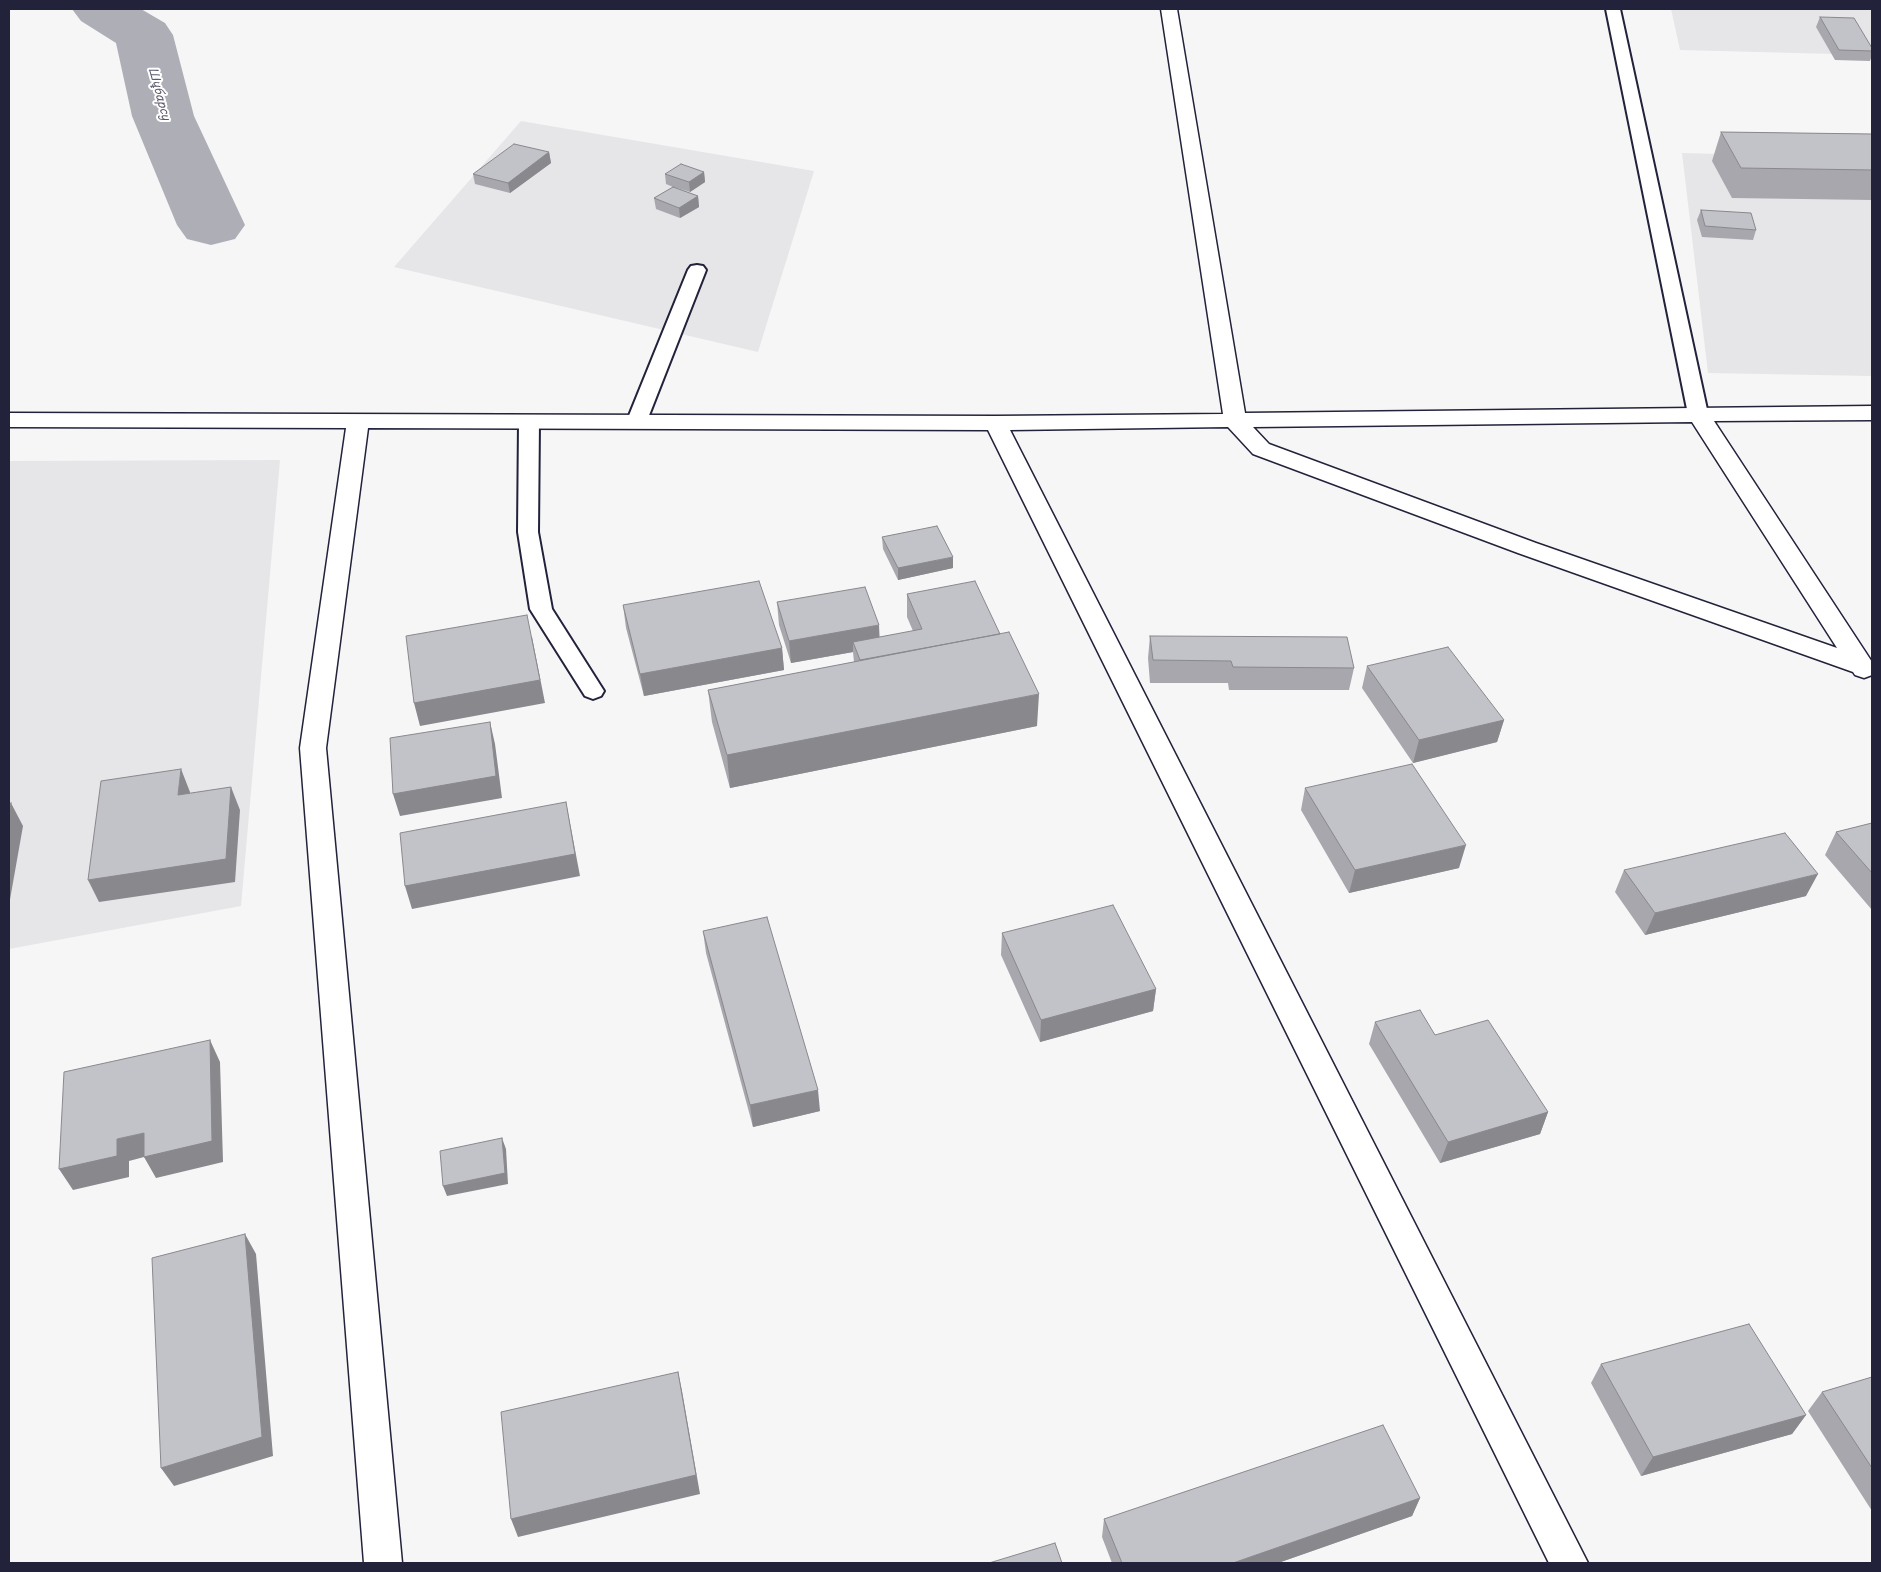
<!DOCTYPE html>
<meta charset="utf-8">
<style>
body{margin:0}
#map{position:relative;width:1881px;height:1572px;overflow:hidden;background:#f6f6f7;font-family:"Playpen Sans",sans-serif}
canvas{display:block}
.frame{position:absolute;inset:0;border:10px solid #22223b;pointer-events:none}
</style>
<div id="map">
<canvas width="1881" height="1572"></canvas>
<div class="frame"></div>
</div>
<script>
const g = document.querySelector('canvas').getContext('2d');
g.lineJoin = 'round';
function paint(path, color) { g.fillStyle = color; g.fill(path, 'evenodd'); }
const poly = rows => new Path2D(rows.map(r => 'M' + r).join(''));
function strokePath(path, color, width, dash) { g.strokeStyle = color; g.lineWidth = width; g.lineCap = dash ? 'butt' : 'round'; g.setLineDash(dash || []); g.stroke(path); }
function label(font, color, halo, rows, align = 'center') {
  g.font = font + ' "Playpen Sans",sans-serif'; g.lineWidth = 4; g.setLineDash([]); g.textBaseline = 'middle'; g.strokeStyle = halo; g.fillStyle = color; for (const [text, x, y, turn = 0] of rows) {
    g.save(); g.translate(x, y); g.rotate((+turn || 0) * Math.PI / 180); g.textAlign = isNaN(turn) ? turn : align; if (halo) g.strokeText(text, 0, 0); g.fillText(text, 0, 0); g.restore();
  }
}
paint(poly([
 [1671,9,1870,9,1872,11,1872,55,1680,50],
 [521,121,814,171,758,352,394,267],
 [1682,153,1872,158,1872,376,1708,373],
 [280,460,241,906,9,949,9,461]
]), '#e6e6e9');
paint(poly([
 [72,9,141,9,165,23,173,35,194,116,245,225,235,239,211,245,187,239,177,225,132,116,116,43,81,21,72,9]
]), '#aeaeb7');
const lane = poly([
 [1606,9,1620,9,1708,414,1705,418,1698,420,1691,418,1688,414,1606,9],
 [697,265,703,266,706,270,646,423,643,427,629,427,626,423,688,270,691,266,697,265],
 [529,416,536,418,539,422,538,532,552,609,604,691,601,696,593,699,585,696,530,609,518,532,519,422,522,418,529,416]
]);
const street = poly([
 [1161,9,1177,9,1245,413,1872,406,1872,420,1714,421,1872,662,1872,675,1864,678,1855,675,1853,672,1518,553,1253,454,1228,427,1010,430,1588,1563,1549,1563,988,430,368,428,326,748,402,1563,364,1563,300,748,346,428,9,427,9,413,996,416,1223,414,1161,9],
 [1692,422,1837,648,1536,543,1269,444,1253,427,1692,422]
]);
strokePath(lane, '#22223b', 4);
strokePath(street, '#22223b', 3);
paint(lane, '#fff');
paint(street, '#fff');
paint(poly([
 [1820,17,1872,48,1872,55,1870,61,1835,60,1816,27],
 [1721,132,1872,134,1872,200,1732,198,1712,161],
 [549,152,551,163,510,193,475,184,473,174],
 [704,172,705,182,690,192,674,187,698,196,699,207,680,218,656,209,654,198,673,187,666,184,665,174],
 [1701,210,1756,230,1753,240,1702,237,1697,220],
 [882,537,953,568,898,580,883,549],
 [907,594,1037,726,730,788,712,722,708,690,854,662,853,652,791,663,779,625,777,602,880,637,913,631,907,617],
 [623,605,782,648,784,670,644,696,626,628],
 [1150,636,1354,668,1349,690,1229,690,1228,683,1150,683,1148,658],
 [1367,666,1504,720,1497,742,1413,763,1362,688],
 [1305,788,1459,868,1349,893,1301,810],
 [1872,823,1872,910,1825,855,1836,832],
 [1624,870,1806,896,1645,935,1615,892],
 [703,931,820,1111,753,1127,706,953],
 [1002,933,1156,989,1153,1011,1040,1042,1001,955],
 [1375,1022,1548,1112,1540,1134,1440,1163,1369,1044],
 [1601,1364,1806,1415,1792,1434,1641,1476,1591,1383],
 [1872,1377,1872,1511,1808,1411,1822,1392],
 [1420,1498,1412,1516,1278,1563,1112,1563,1102,1537,1104,1519]
]), '#a7a7ad');
paint(poly([
 [549,152,551,163,510,193,508,183],
 [704,172,705,182,690,192,689,182],
 [698,196,699,207,680,218,679,208],
 [953,557,953,568,898,580,898,568],
 [879,625,880,647,853,642,853,652,791,663,789,641],
 [532,637,545,703,420,726,414,703],
 [782,648,784,670,644,696,640,674],
 [1039,694,1037,726,730,788,727,755],
 [1504,720,1497,742,1413,763,1419,740],
 [490,722,495,744,502,798,400,816,393,794],
 [181,769,190,792,188,817,178,795],
 [231,787,240,810,235,882,99,902,88,880],
 [566,802,580,876,412,909,405,886],
 [11,803,23,826,9,905,9,816],
 [1466,845,1459,868,1349,893,1355,870],
 [1818,874,1806,896,1645,935,1655,913],
 [1156,989,1153,1011,1040,1042,1041,1020],
 [210,1040,220,1062,223,1162,156,1178,144,1157,129,1161,129,1177,73,1190,59,1169,117,1139,144,1133],
 [818,1090,820,1111,753,1127,750,1105],
 [1548,1112,1540,1134,1440,1163,1448,1142],
 [502,1138,506,1149,508,1184,447,1196,443,1186],
 [245,1234,256,1254,273,1456,174,1486,161,1468],
 [678,1372,682,1391,700,1494,518,1537,511,1519],
 [1806,1415,1792,1434,1641,1476,1653,1457],
 [1420,1498,1412,1516,1278,1563,1233,1563]
]), '#88888d');
const building = poly([
 [1820,17,1854,18,1872,48,1872,51,1839,50,1820,17],
 [1721,132,1872,134,1872,170,1741,168,1721,132],
 [514,144,549,152,508,183,473,174,514,144],
 [681,164,704,172,689,182,665,174,681,164],
 [673,187,698,196,679,208,654,198,673,187],
 [1701,210,1751,213,1756,230,1705,226,1701,210],
 [937,526,953,557,898,568,882,537,937,526],
 [759,581,782,648,640,674,623,605,759,581],
 [975,581,1000,634,860,660,853,642,922,629,907,594,975,581],
 [865,587,879,625,789,641,777,602,865,587],
 [527,615,540,680,414,703,406,636,527,615],
 [1009,632,1039,694,727,755,708,690,1009,632],
 [1150,636,1347,637,1354,668,1233,667,1231,661,1153,660,1150,636],
 [1448,647,1504,720,1419,740,1367,666,1448,647],
 [490,722,496,776,393,794,390,738,490,722],
 [1412,764,1466,845,1355,870,1305,788,1412,764],
 [181,769,178,795,231,787,226,859,88,880,101,781,181,769],
 [566,802,575,854,405,886,400,833,566,802],
 [11,803,9,816,9,804,11,803],
 [1872,823,1872,873,1836,832,1872,823],
 [1785,833,1818,874,1655,913,1624,870,1785,833],
 [1113,905,1156,989,1041,1020,1002,933,1113,905],
 [767,917,818,1090,750,1105,703,931,767,917],
 [1420,1010,1435,1035,1488,1020,1548,1112,1448,1142,1375,1022,1420,1010],
 [210,1040,212,1141,144,1157,144,1133,117,1139,117,1156,59,1169,64,1072,210,1040],
 [502,1138,505,1173,443,1186,440,1151,502,1138],
 [245,1234,262,1437,161,1468,152,1258,245,1234],
 [1749,1324,1806,1415,1653,1457,1601,1364,1749,1324],
 [678,1372,696,1475,511,1519,501,1412,678,1372],
 [1872,1377,1872,1468,1822,1392,1872,1377],
 [1383,1425,1420,1498,1233,1563,1122,1563,1104,1519,1383,1425],
 [1055,1543,1062,1563,989,1563,1055,1543]
]);
paint(building, '#c2c2c9');
strokePath(building, '#88888d', 1);
label('italic 12px', '#5a5a6d', '#fff', [
 ["Шұбарсу",159,94,75]
]);
</script>
